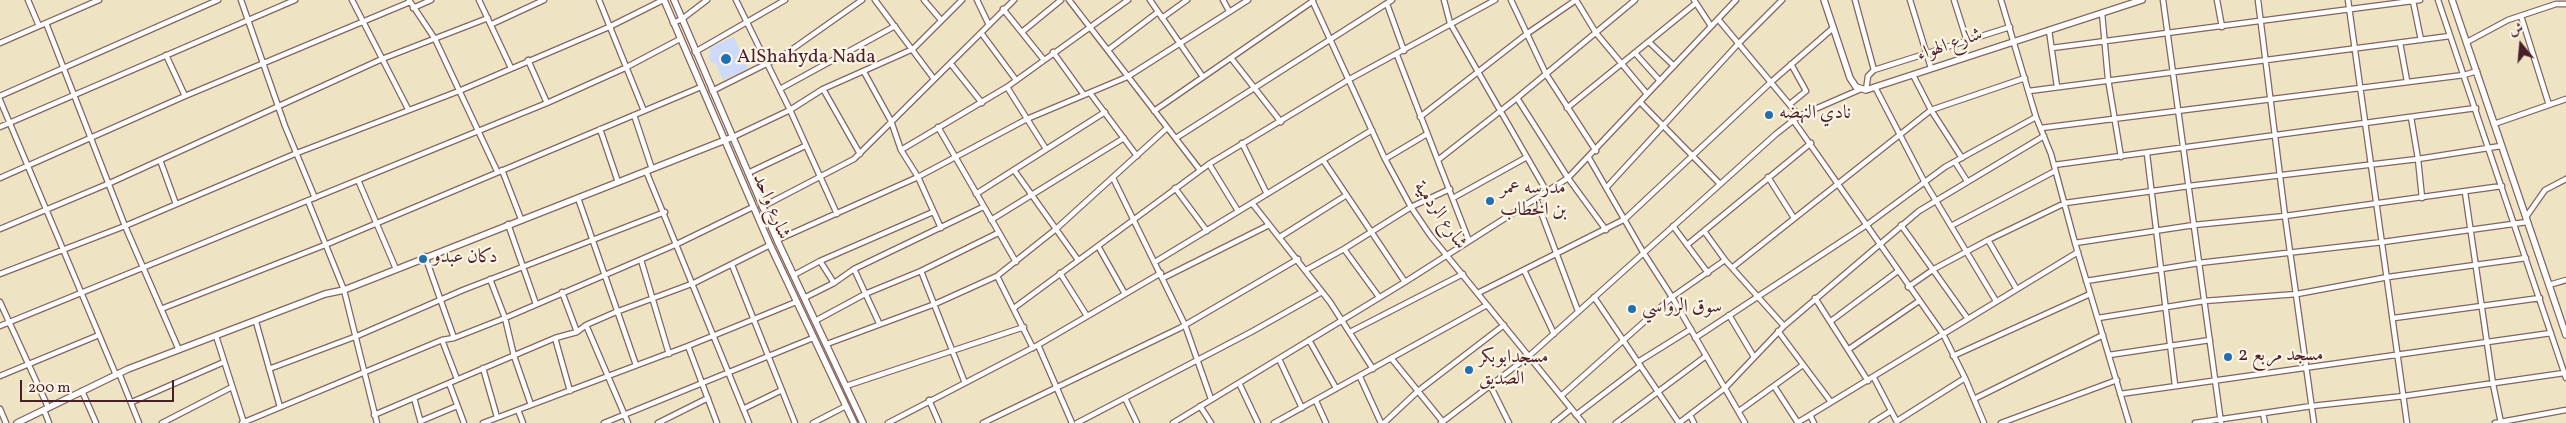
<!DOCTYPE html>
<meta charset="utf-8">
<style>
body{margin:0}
#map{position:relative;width:2566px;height:423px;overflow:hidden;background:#eee3c3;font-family:Vollkorn,Amiri,serif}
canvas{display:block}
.north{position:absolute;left:2496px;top:20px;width:50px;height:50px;-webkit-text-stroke:4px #fcf5e5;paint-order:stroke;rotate:343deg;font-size:14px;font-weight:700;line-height:20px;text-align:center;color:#4a1f2b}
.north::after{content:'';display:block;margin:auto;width:18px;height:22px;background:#4a1f2b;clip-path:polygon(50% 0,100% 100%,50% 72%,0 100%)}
.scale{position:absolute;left:20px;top:380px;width:154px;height:22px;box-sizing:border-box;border:2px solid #4a1f2b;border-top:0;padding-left:6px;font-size:15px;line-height:18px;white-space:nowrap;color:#4a1f2b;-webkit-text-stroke:4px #fcf5e5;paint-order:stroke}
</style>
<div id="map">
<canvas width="2566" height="423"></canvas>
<div class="north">ش</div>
<div class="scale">200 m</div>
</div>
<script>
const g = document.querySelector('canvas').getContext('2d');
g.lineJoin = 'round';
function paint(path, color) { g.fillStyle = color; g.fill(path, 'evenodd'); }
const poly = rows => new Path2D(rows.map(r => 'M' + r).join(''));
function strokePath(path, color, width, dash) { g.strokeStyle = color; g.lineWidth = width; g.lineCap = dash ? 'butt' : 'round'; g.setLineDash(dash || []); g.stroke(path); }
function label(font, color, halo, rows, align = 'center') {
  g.font = font + ' Vollkorn,Amiri,serif'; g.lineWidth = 4.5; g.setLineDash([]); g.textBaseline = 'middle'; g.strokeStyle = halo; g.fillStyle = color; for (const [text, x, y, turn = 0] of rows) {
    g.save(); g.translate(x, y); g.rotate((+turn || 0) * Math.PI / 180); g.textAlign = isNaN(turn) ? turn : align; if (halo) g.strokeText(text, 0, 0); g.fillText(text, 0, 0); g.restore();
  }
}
paint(poly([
 [734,37,748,69,723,80,716,64,711,62,708,56,711,54,709,48]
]), '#cedafa');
const minor = poly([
 [28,0,39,26],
 [241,0,285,126,315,198],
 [352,0,408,109],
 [409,0,435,39,497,171],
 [479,0,511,68],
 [599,0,644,111],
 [736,0,790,110,837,214],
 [875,0,934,79],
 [924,0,941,20],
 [977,0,989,25],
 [1069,0,1200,170],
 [1150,0,1203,77],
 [1223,0,1229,11],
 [1312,0,1385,159,1411,207,1430,235,1583,423],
 [1444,0,1450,23,1547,192],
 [1511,0,1546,74,1596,151],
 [1694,0,1711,26],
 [1855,0,1874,70],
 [1910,0,1931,68],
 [1954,0,1967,41],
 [2001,0,2036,117,2051,154,2075,243,2129,423],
 [2163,0,2221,423],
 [2217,0,2222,27],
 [2258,0,2285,216,2314,423],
 [2348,0,2407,423],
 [2438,0,2566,378],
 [2413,1,2421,40],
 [1387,4,1404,51],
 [413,8,431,0],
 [1003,9,1044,60],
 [2102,13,2108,79,2121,157],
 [2521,16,2549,105],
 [1162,18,1187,0],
 [1718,19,1799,116],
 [46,23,125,226,179,350],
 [673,23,682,19,707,0],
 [492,24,544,0],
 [2049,30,2057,87],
 [1022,32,1061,0],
 [982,34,1016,80],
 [1649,42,1674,66],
 [2467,42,2508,20,2556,4,2566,4],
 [0,43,99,0],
 [2400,43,2407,81],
 [2052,48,2420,0],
 [1108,50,1158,12],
 [695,52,785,0],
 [1053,52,1084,95],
 [1635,53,1660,81],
 [166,55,185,96],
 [1397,55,1469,241],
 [1231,58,1281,122],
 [528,60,547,103],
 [951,64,982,103],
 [864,72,891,121,901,150,918,177,941,228],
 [1913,75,1931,110,1962,158],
 [1007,87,1046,149],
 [1875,87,1924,181,1996,301],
 [780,89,895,26],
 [823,89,860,154],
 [1866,90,1868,76,1874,70,2010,27],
 [712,91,784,55,862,0],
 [2029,91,2450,36],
 [1090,93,1137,156],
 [0,96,218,0],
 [1517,98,1568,178,1606,230],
 [0,100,116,375],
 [1640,102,1720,184],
 [1790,104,1806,91,1791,64],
 [1567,108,1696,3],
 [1154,111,1313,1],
 [634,115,652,169],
 [1420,117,1528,33,1576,0,1596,33,1647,94],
 [2411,117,2418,159,2422,198],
 [1793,120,1943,334,1965,378,1984,423],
 [2494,124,2566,99],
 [0,127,295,0],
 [938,127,1016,262],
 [2041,128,2464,75,2477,71],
 [600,129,618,182],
 [733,137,790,110,823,89,913,49,962,0],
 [1176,138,1392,0],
 [1242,143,1267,194],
 [901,150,1007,87,1128,0],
 [2147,154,2175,385],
 [1589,158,1643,252,1672,297,1745,423],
 [1385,159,1427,134],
 [160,160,176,204],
 [1323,160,1405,282],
 [1438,160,1517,98,1635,0],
 [1955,162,1967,181],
 [1209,164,1238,211],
 [2054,165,2476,108],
 [502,170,521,219],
 [1014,170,1078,260],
 [646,171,749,423],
 [748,173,805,146],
 [1768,177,1794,218],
 [0,178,185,96,410,2],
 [1113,178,1185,325,1211,399],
 [358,180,396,269],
 [1607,187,1738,44,1782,0],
 [1175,188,1207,231],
 [2465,192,2493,384,2501,423],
 [976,194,1105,112],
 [578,198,636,365],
 [1453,198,1527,157],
 [1536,199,1578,311],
 [308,201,344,290,377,423],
 [1252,203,1330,302,1373,369],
 [762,207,854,159,1014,0],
 [2526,217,2545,190,2566,179],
 [991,220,1124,138],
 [508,224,536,304],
 [1901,225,1968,319],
 [1673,226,1708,273],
 [1951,226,2055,171],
 [0,229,110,183,382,59,488,18],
 [1704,231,1725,260,1784,326],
 [1280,237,1345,196],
 [777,240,918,177,1027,119,1127,77,1248,0],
 [1988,240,2016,288],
 [2075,243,2194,225,2285,216,2502,186],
 [1687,245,1811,143],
 [1098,246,1125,294],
 [1344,249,1379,297],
 [425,256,454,338],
 [641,260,669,354],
 [820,261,834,283],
 [1155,262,1372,130],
 [732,265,795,423],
 [1733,267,1931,110,2025,78],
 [854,269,879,323],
 [1306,270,1344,249,1411,207,1450,189],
 [1524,270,1554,334],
 [921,271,965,383],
 [1060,273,1087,316],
 [0,274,125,226,297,153,459,91,609,27,663,0],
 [794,275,820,261,933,212],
 [997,276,1033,348],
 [1163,278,1269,225],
 [490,279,505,318,514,356,531,405],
 [2086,281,2199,263,2383,242,2527,222],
 [2549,285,2566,280],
 [1908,287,1934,269,1988,240,2065,203,2189,186,2418,159,2501,146],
 [562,292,577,332],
 [1478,293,1625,219,1770,83,1833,28],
 [1594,297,1679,423],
 [804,298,834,283,854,269,983,207],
 [1815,298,1868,381],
 [0,302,48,407],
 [1014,308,1209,164,1348,80,1495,0],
 [161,309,325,245,701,87],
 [1729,315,1754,357],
 [2098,318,2204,301,2297,294,2388,277,2526,258],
 [2394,318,2540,298],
 [815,321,865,294,921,271,998,233],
 [1831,321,1898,271],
 [256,322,280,407],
 [586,325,628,423],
 [0,326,547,103,625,68,680,39],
 [1778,331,1831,402],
 [1350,332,1463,274],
 [216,336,244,423],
 [555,338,570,391],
 [1695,338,1868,224,1945,167,2036,117],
 [442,340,457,379],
 [1309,340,1336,388],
 [827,344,935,304,997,276,1056,229,1167,128],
 [1038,345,1072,423],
 [688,346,717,423],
 [1849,349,1919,301],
 [2109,355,2210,340],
 [1953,356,2090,294],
 [1391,358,1443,422],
 [1279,359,1302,408],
 [1638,362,1691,329],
 [483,368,497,417],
 [269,369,357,336,463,290,665,212],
 [119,373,139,423],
 [0,376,99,335],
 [1360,377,1381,423],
 [1874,378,1897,422],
 [449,383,464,423],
 [1239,383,1258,423],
 [1490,385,1509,423],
 [846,386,1024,327],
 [1774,386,1798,423],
 [82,391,96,423],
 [2120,394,2551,333],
 [1561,396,1672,297,1725,260],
 [414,398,421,423],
 [1125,398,1137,423],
 [1974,399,2103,335],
 [929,400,939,423],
 [1316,401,1326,423],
 [132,402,224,362],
 [1200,406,1211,423],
 [0,409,6,423],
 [743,409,782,390],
 [44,410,49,423],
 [518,410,523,423],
 [1739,411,1803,365],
 [2263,413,2265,423],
 [374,415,555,338,577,332,586,325,616,312,694,283,770,245],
 [1576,415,1640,366],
 [1690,415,1694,423],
 [1810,415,1814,423],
 [421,421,457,406],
 [1897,421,1965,378],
 [162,423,232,387],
 [242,423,442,340,454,338,505,318,677,244,753,207],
 [483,423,688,346,796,302],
 [604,423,813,338],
 [658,423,708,398],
 [813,423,846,406],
 [888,423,1038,345,1161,273],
 [983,423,1180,328,1298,259],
 [1077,423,1253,331,1322,292],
 [1173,423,1405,282,1568,178,1736,0],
 [1274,423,1487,305],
 [1384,423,1418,391,1504,325],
 [1441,423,1529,356,1776,134,1799,116,1861,89],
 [1554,423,1571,409],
 [1616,423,1706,356],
 [1679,423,1725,388,1784,326,1919,211,2044,136],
 [1797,423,2078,252],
 [1872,423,1891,411],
 [2001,423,2117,380],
 [2195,423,2312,406,2404,396,2564,373],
 [2495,423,2566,410]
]);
const tertiary = poly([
 [664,0,770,245,854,423],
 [674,0,777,240,863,423],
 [1824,0,1850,78,1856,87,1866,90,2142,0],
 [2452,0,2566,335],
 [17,423,128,369,325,294,344,290,733,137]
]);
strokePath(minor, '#836460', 7);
strokePath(tertiary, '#836460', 8);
strokePath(minor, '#fff', 4.5);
strokePath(tertiary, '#fff', 5.5);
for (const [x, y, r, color] of [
 [726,59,6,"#1f6fb2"],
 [1769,115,5,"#1f6fb2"],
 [1490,201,5,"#1f6fb2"],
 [423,259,5,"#1f6fb2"],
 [1632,309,5,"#1f6fb2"],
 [2228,357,5,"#1f6fb2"],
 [1469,370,5,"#1f6fb2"]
]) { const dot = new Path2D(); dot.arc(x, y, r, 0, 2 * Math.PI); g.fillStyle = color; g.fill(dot); strokePath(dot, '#fcf5e5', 2); }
label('19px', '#4a1f2b', '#fcf5e5', [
 ["شارع الهواء",1950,46,-19],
 ["شارع واحد",770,207,67],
 ["شارع الردمية",1439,216,55]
]);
label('19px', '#4a1f2b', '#fcf5e5', [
 ["AlShahyda Nada",737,59],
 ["نادي النهضه",1779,115],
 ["مدرسه عمر",1500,190],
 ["بن الخطاب",1500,212],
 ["دكان عبدو",433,259],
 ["سوق الرواسي",1642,309],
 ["مسجد مربع 2",2238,357],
 ["مسجدابوبكر",1479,359],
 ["الصديق",1479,381]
], 'left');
</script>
